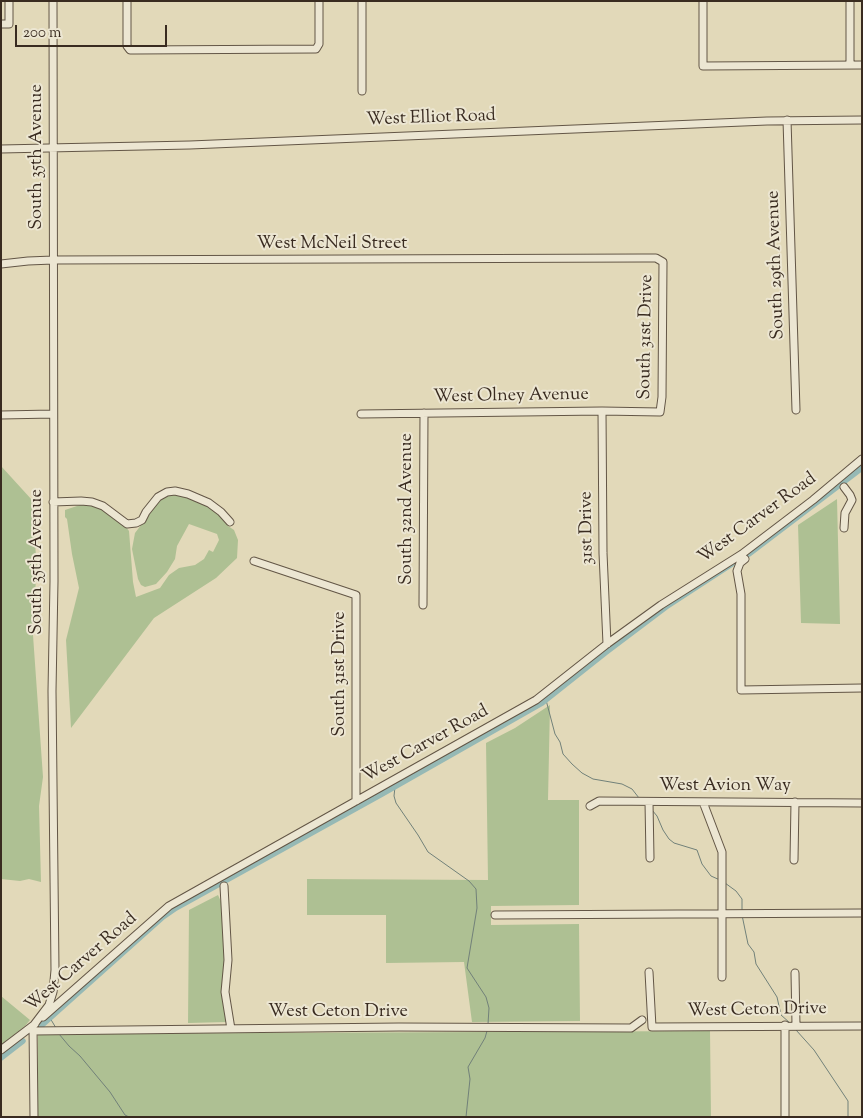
<!DOCTYPE html>
<style>
body{margin:0}
#map{position:relative;width:863px;height:1118px;overflow:hidden;background:#e2d9b9;font-family:"Sorts Mill Goudy",serif}
canvas{display:block}
.frame{position:absolute;inset:0;border:2px solid #392b20;pointer-events:none}
.scale{position:absolute;left:15px;top:25px;width:152px;height:22px;box-sizing:border-box;border:2px solid #392b20;border-top:0;padding-left:6px;font-size:15px;line-height:18px;white-space:nowrap;color:#392b20;-webkit-text-stroke:4px #ece6d2;paint-order:stroke}
</style>
<div id="map">
<canvas width="863" height="1118"></canvas>
<div class="frame"></div>
<div class="scale">200 m</div>
</div>
<script>
const g = document.querySelector('canvas').getContext('2d');
g.lineJoin = 'round';
function paint(path, color) { g.fillStyle = color; g.fill(path, 'evenodd'); }
const poly = rows => new Path2D(rows.map(r => 'M' + r).join(''));
function strokePath(path, color, width, dash) { g.strokeStyle = color; g.lineWidth = width; g.lineCap = dash ? 'butt' : 'round'; g.setLineDash(dash || []); g.stroke(path); }
function label(font, color, halo, rows, align = 'center') {
  g.font = font + ' "Sorts Mill Goudy",serif'; g.lineWidth = 4; g.setLineDash([]); g.textBaseline = 'middle'; g.strokeStyle = halo; g.fillStyle = color; for (const [text, x, y, turn = 0] of rows) {
    g.save(); g.translate(x, y); g.rotate((+turn || 0) * Math.PI / 180); g.textAlign = isNaN(turn) ? turn : align; if (halo) g.strokeText(text, 0, 0); g.fillText(text, 0, 0); g.restore();
  }
}
paint(poly([
 [1,466,32,500,37,571,32,621,43,777,39,806,41,882,29,879,20,881,1,879],
 [170,495,183,495,210,507,220,515,228,526,234,530,238,540,237,558,216,578,154,618,71,728,66,640,79,588,72,554,67,519,65,517,65,510,80,505,91,505,102,508,126,527,129,531,133,582,136,597,160,588,169,575,179,568,195,565,204,559,209,550,213,552,219,540,217,534,189,524,177,546,175,559,167,572,156,584,145,587,141,585,138,579,132,549,135,533,160,500],
 [837,499,840,624,801,623,798,525],
 [550,705,548,800,579,800,579,905,491,906,491,925,579,924,580,1021,472,1022,464,962,386,963,386,915,307,915,307,879,488,880,486,743,515,728],
 [218,895,222,904,227,1022,188,1023,189,910],
 [1,996,30,1020,25,1026,1,1045],
 [710,1031,711,1117,38,1117,38,1034]
]), '#aec093');
strokePath(poly([
 [546,700,555,734,560,742,563,754,572,764,582,773,593,779,622,784,632,789,639,798],
 [395,787,394,796,396,803,418,835,428,852,469,881,476,889,477,908,467,968,486,997,489,1008,488,1024],
 [652,810,657,816,663,830,669,839,674,843,697,850,702,864,711,876,720,880],
 [725,883,736,891,742,899,742,911],
 [742,915,748,944,754,952,756,964,777,997,781,1015,790,1023],
 [50,1018,56,1028],
 [796,1030,814,1050,848,1101,848,1117],
 [59,1034,69,1046,80,1056,110,1092,125,1115,129,1117],
 [466,1117,470,1079,468,1067,485,1038,487,1031]
]), '#718079', 1);
strokePath(poly([
 [749,554,862,468],
 [40,1027,163,917,176,908,382,794,542,703,605,653,666,607,732,564],
 [1,1058,23,1041]
]), '#96b9b5', 5.5);
const minor = poly([
 [127,1,127,46,130,50,134,50,316,49,319,44,319,1],
 [703,1,703,66,862,65],
 [850,1,850,65],
 [1,24,9,24,9,1],
 [362,91,362,1],
 [787,120,796,410],
 [1,149,190,145,767,121,862,120],
 [1,264,28,261,53,260,643,258,656,258,663,262,662,397,660,412,602,411,361,414],
 [602,411,603,553,607,644],
 [1,415,53,414],
 [53,502,81,501,92,502,103,506,127,524,136,523,142,520,146,512,158,497,167,492,175,491,188,494,209,503,221,512,230,522],
 [844,528,845,513,852,500,850,495,844,487],
 [745,559,740,563,737,571,741,594,741,690,862,688],
 [254,561,356,595,356,801],
 [423,605,424,413],
 [649,802,650,858],
 [703,802,722,852,722,977],
 [590,806,599,801,862,803],
 [794,860,795,802],
 [224,886,228,960,225,992,231,1029],
 [495,915,862,913],
 [649,972,652,1027,862,1026],
 [795,973,796,1025],
 [43,1017,169,906,536,700,607,644,661,605,742,554,813,500,862,459],
 [33,1031,399,1027,631,1028,642,1020],
 [1,1050,35,1024],
 [34,1117,33,1026,49,1005,53,992,55,970,52,691,54,581,53,1],
 [785,1117,785,1025]
]);
strokePath(minor, '#635646', 9);
strokePath(minor, '#ece6d2', 7);
label('18px', '#392b20', '#ece6d2', [
 ["West Elliot Road",431,119,-2],
 ["South 35th Avenue",38,157,-90],
 ["West McNeil Street",332,245],
 ["South 29th Avenue",777,265,-92],
 ["South 31st Drive",647,337,-89],
 ["West Olney Avenue",511,397,-1],
 ["South 32nd Avenue",408,509,-90],
 ["West Carver Road",758,519,-36],
 ["31st Drive",588,528,-91],
 ["South 35th Avenue",38,562,-90],
 ["South 31st Drive",341,674,-90],
 ["West Carver Road",426,745,-29],
 ["West Avion Way",725,787],
 ["West Carver Road",82,963,-41],
 ["West Ceton Drive",757,1011,-1],
 ["West Ceton Drive",338,1013]
]);
</script>
